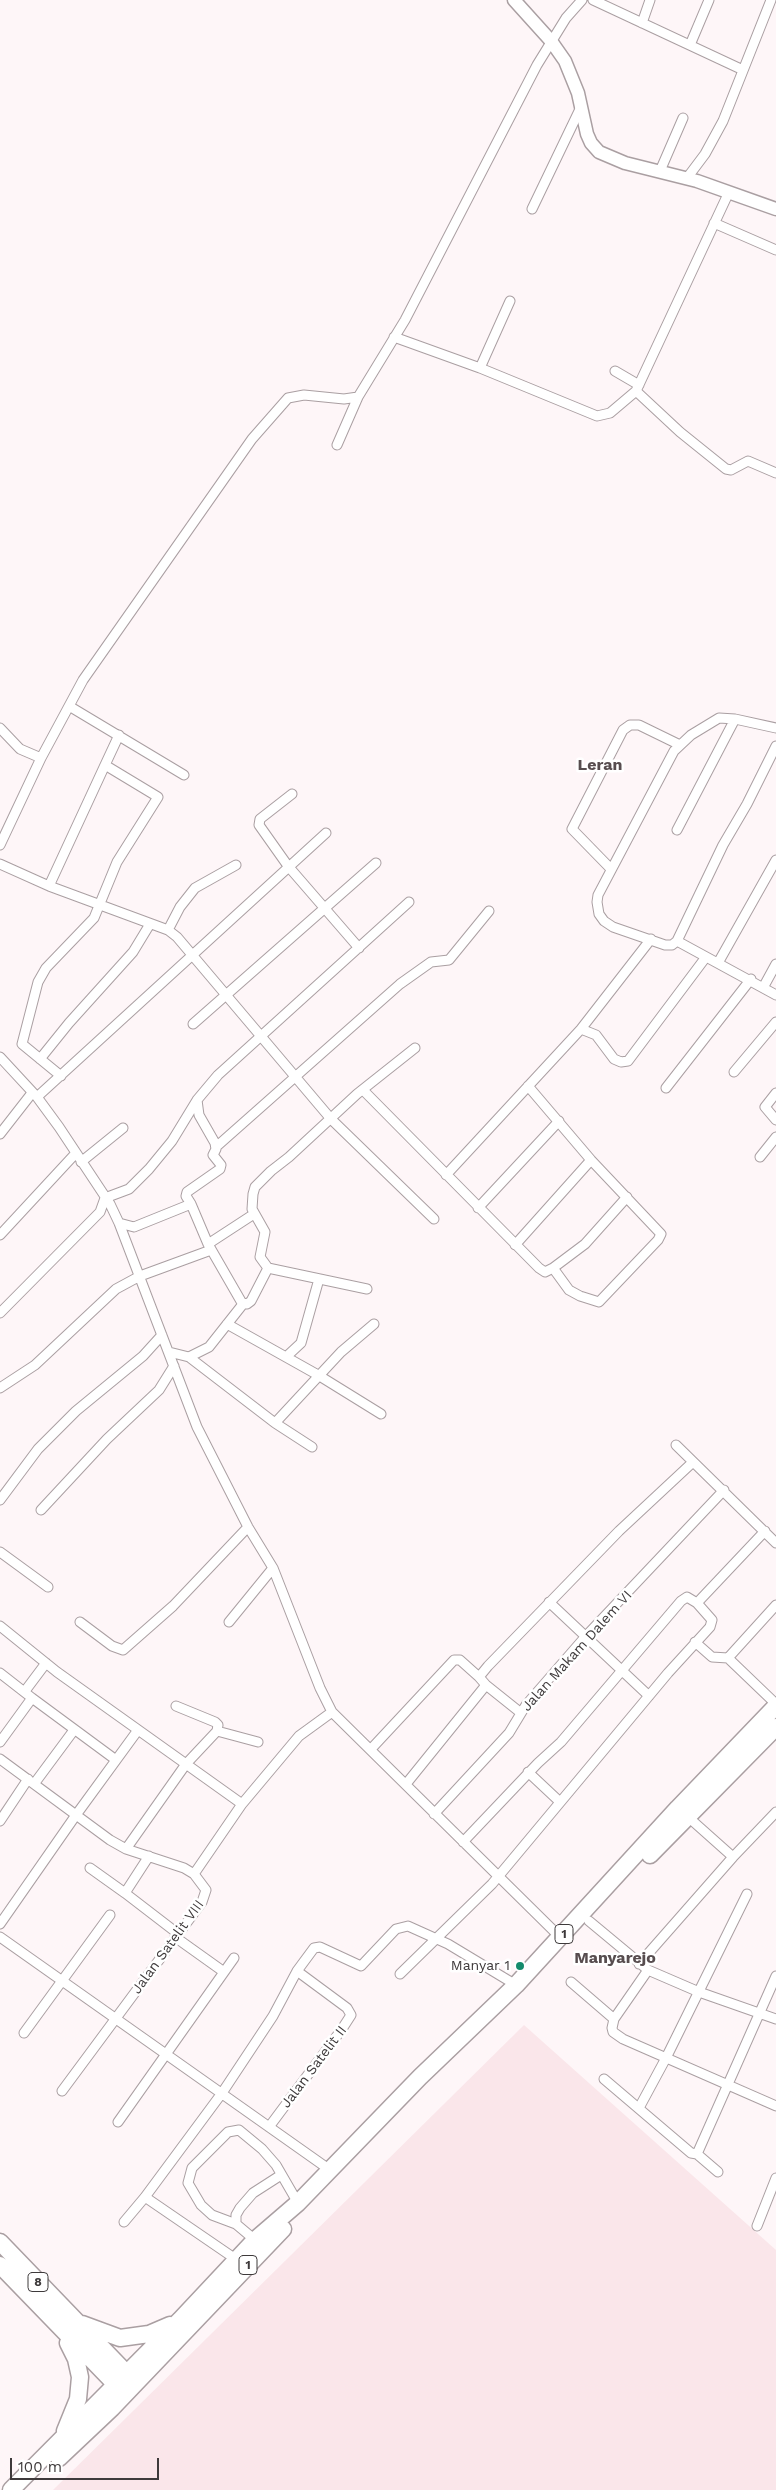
<!DOCTYPE html>
<style>
body{margin:0}
#map{position:relative;width:776px;height:2490px;overflow:hidden;background:#fef6f8;font-family:"Work Sans",sans-serif}
canvas{display:block}
.scale{position:absolute;left:10px;top:2458px;width:149px;height:22px;box-sizing:border-box;border:2px solid #3e3a3b;border-top:0;padding-left:6px;font-size:15px;line-height:18px;white-space:nowrap;color:#3e3a3b;-webkit-text-stroke:4px #fff;paint-order:stroke}
</style>
<div id="map">
<canvas width="776" height="2490"></canvas>
<div class="scale">100 m</div>
</div>
<script>
const g = document.querySelector('canvas').getContext('2d');
g.lineJoin = 'round';
function paint(path, color) { g.fillStyle = color; g.fill(path, 'evenodd'); }
const poly = rows => new Path2D(rows.map(r => 'M' + r).join(''));
function strokePath(path, color, width, dash) { g.strokeStyle = color; g.lineWidth = width; g.lineCap = dash ? 'butt' : 'round'; g.setLineDash(dash || []); g.stroke(path); }
function label(font, color, halo, rows, align = 'center') {
  g.font = font + ' "Work Sans",sans-serif'; g.lineWidth = 5; g.setLineDash([]); g.textBaseline = 'middle'; g.strokeStyle = halo; g.fillStyle = color; for (const [text, x, y, turn = 0] of rows) {
    g.save(); g.translate(x, y); g.rotate((+turn || 0) * Math.PI / 180); g.textAlign = isNaN(turn) ? turn : align; if (halo) g.strokeText(text, 0, 0); g.fillText(text, 0, 0); g.restore();
  }
}
paint(poly([
 [524,2025,776,2250,776,2490,53,2490]
]), '#fae6ea');
const street = poly([
 [593,0,743,70],
 [642,23,650,0],
 [690,45,709,0],
 [660,171,683,118],
 [687,178,705,154,723,121,771,0],
 [532,209,581,107],
 [714,223,776,250],
 [394,337,480,368,597,416,610,413,636,391,680,432,726,469,731,470,748,461,776,473],
 [480,368,510,301],
 [615,371,639,385],
 [636,391,729,192],
 [337,445,358,397],
 [69,706,184,775],
 [0,728,20,749,41,758],
 [776,728,735,719,719,718,691,735,674,751,598,895,597,902,599,914,604,921,613,927,665,945,672,945,677,941,723,845,747,804,776,746],
 [105,765,119,735],
 [292,794,260,819,259,825,288,866,359,948],
 [677,830,735,719],
 [0,845,41,758,83,680,252,439,288,398,304,395,344,399,358,397,405,320,537,65,566,18,582,0],
 [0,864,49,886,168,930,177,937,331,1119,434,1219],
 [611,869,572,829,623,730,630,725,639,725,680,745],
 [49,886,105,765,158,797,117,862,94,918,46,968,38,982,22,1044,61,1076],
 [168,930,180,907,195,888,236,865],
 [677,941,776,995],
 [718,963,776,860],
 [764,986,776,964],
 [193,1024,376,863],
 [581,1029,596,1035,614,1059,621,1062,628,1061,706,957],
 [0,1057,37,1097,59,1127,110,1204,119,1223,197,1427,248,1527,273,1568,320,1688,332,1712,561,1938],
 [40,1059,69,1023,133,952,150,924],
 [734,1072,776,1022],
 [528,1086,591,1160,661,1234,658,1240,599,1302,580,1296,569,1290,553,1268],
 [666,1088,751,979],
 [363,1090,539,1268,545,1272,553,1268,585,1244,627,1197],
 [776,1093,765,1107,776,1120],
 [37,1097,326,833],
 [0,1134,32,1093],
 [216,1147,400,984,431,962,449,960,489,911],
 [760,1157,776,1137],
 [81,1162,123,1128],
 [446,1175,581,1029,651,939],
 [191,1204,208,1244,242,1303,247,1304,251,1301,268,1268],
 [478,1208,559,1121],
 [119,1223,134,1227,191,1204,186,1196,187,1192,220,1169,221,1165,213,1155,216,1149,215,1143,199,1115,197,1100],
 [0,1235,76,1153],
 [208,1244,254,1214],
 [515,1245,591,1160],
 [367,1289,268,1268,260,1257,265,1232,252,1209,253,1194,255,1187,271,1171,289,1157,357,1094,415,1048],
 [0,1313,100,1212,105,1198,129,1189,149,1169,172,1141,197,1100,218,1075,409,902],
 [227,1324,318,1375,381,1414],
 [169,1352,189,1357,209,1347,243,1304],
 [189,1357,275,1423],
 [286,1357,301,1343,319,1279],
 [0,1388,35,1365,116,1289,140,1276,211,1250],
 [676,1445,776,1543],
 [312,1447,275,1423,341,1352,374,1324],
 [0,1500,38,1449,76,1411,143,1356,162,1335],
 [41,1510,107,1439,159,1390,174,1366],
 [0,1552,48,1587],
 [549,1602,649,1696],
 [697,1603,765,1531],
 [80,1622,112,1646,123,1650,173,1606,248,1527],
 [229,1622,273,1568],
 [0,1626,57,1672,242,1804,299,1736,332,1712],
 [695,1642,712,1657,728,1658,776,1605],
 [728,1658,776,1704],
 [0,1673,32,1698,0,1742],
 [486,1685,521,1713],
 [25,1691,46,1663],
 [32,1698,116,1760],
 [176,1706,215,1722,218,1725,217,1731,258,1742],
 [371,1749,454,1660,460,1660,479,1677],
 [0,1759,110,1840,126,1849,184,1868,194,1874,206,1890,202,1902,62,2091],
 [528,1772,560,1802],
 [34,1784,74,1730],
 [406,1784,486,1685,479,1677,488,1666,619,1531,693,1462],
 [434,1814,509,1733,526,1705,586,1636,724,1490],
 [687,1816,733,1857],
 [0,1821,28,1779],
 [126,1849,186,1764,217,1731],
 [149,1856,125,1893,177,1933],
 [90,1868,125,1893],
 [194,1874,242,1804],
 [589,1921,648,1970,699,1992,776,2019],
 [0,1924,76,1815,138,1730],
 [0,1937,330,2170],
 [175,1937,224,1972],
 [639,1964,733,1857,776,1812],
 [648,1970,614,2019,612,2028,613,2032,623,2039,776,2106],
 [400,1974,492,1884,668,1673,710,1627,712,1620,697,1603,687,1597,681,1601,561,1742,538,1763,463,1842],
 [571,1982,614,2019],
 [24,2033,110,1915],
 [604,2079,691,2153,697,2154,718,2172],
 [639,2108,666,2058,747,1894],
 [118,2122,234,1958],
 [269,2127,342,2029,351,2015,347,2008,297,1971],
 [697,2154,776,1976],
 [145,2197,237,2260],
 [124,2222,145,2197,222,2093,273,2016,297,1971,314,1948,320,1947,361,1966,396,1929,408,1926,448,1944,516,1985],
 [236,2224,236,2215,240,2208,253,2193,281,2175],
 [757,2226,776,2178],
 [255,2240,236,2224,212,2215,201,2205,188,2183,192,2168,228,2132,239,2130,262,2149,276,2165,298,2203]
]);
const secondary = poly([
 [514,0,551,41,565,61,578,93,587,134,591,143,599,152,625,163,697,181,776,209]
]);
const highway = poly([
 [650,1855,776,1727],
 [0,2242,133,2380],
 [0,2265,122,2391],
 [82,2324,120,2338,149,2334,170,2325],
 [65,2431,78,2399,80,2377,76,2359,68,2343],
 [59,2458,112,2408,283,2229],
 [11,2490,180,2320,255,2240,298,2203,420,2077,516,1985,678,1808,776,1706]
]);
strokePath(street, '#aa9fa2', 11);
strokePath(secondary, '#aa9fa2', 15);
strokePath(highway, '#aa9fa2', 19);
strokePath(street, '#fff', 9);
strokePath(secondary, '#fff', 12);
strokePath(highway, '#fff', 16);
for (const [x, y, r, color] of [
 [520,1966,5,"#148b6c"]
]) { const dot = new Path2D(); dot.arc(x, y, r, 0, 2 * Math.PI); g.fillStyle = color; g.fill(dot); strokePath(dot, '#fff', 2); }
for (const [x, y, w] of [
 [564,1934,18],
 [248,2265,18],
 [38,2282,20]
]) { const box = new Path2D(); box.roundRect(x - w / 2, y - 9.5, w, 19, 4); g.fillStyle = '#fff'; g.fill(box); strokePath(box, '#3e3a3b', 1); }
label('bold 12px', '#3e3a3b', null, [
 ["1",564,1934],
 ["1",248,2265],
 ["8",38,2282]
]);
label('14px', '#3e3a3b', '#fff', [
 ["Jalan Makam Dalem VI",577,1651,-48],
 ["Jalan Satelit VIII",168,1947,-54],
 ["Jalan Satelit II",314,2067,-53]
]);
label('14px', '#3e3a3b', '#fff', [
 ["Manyar 1",510,1966]
], 'right');
label('bold 16px', '#574d4f', '#fff', [
 ["Leran",600,765],
 ["Manyarejo",615,1958]
]);
</script>
